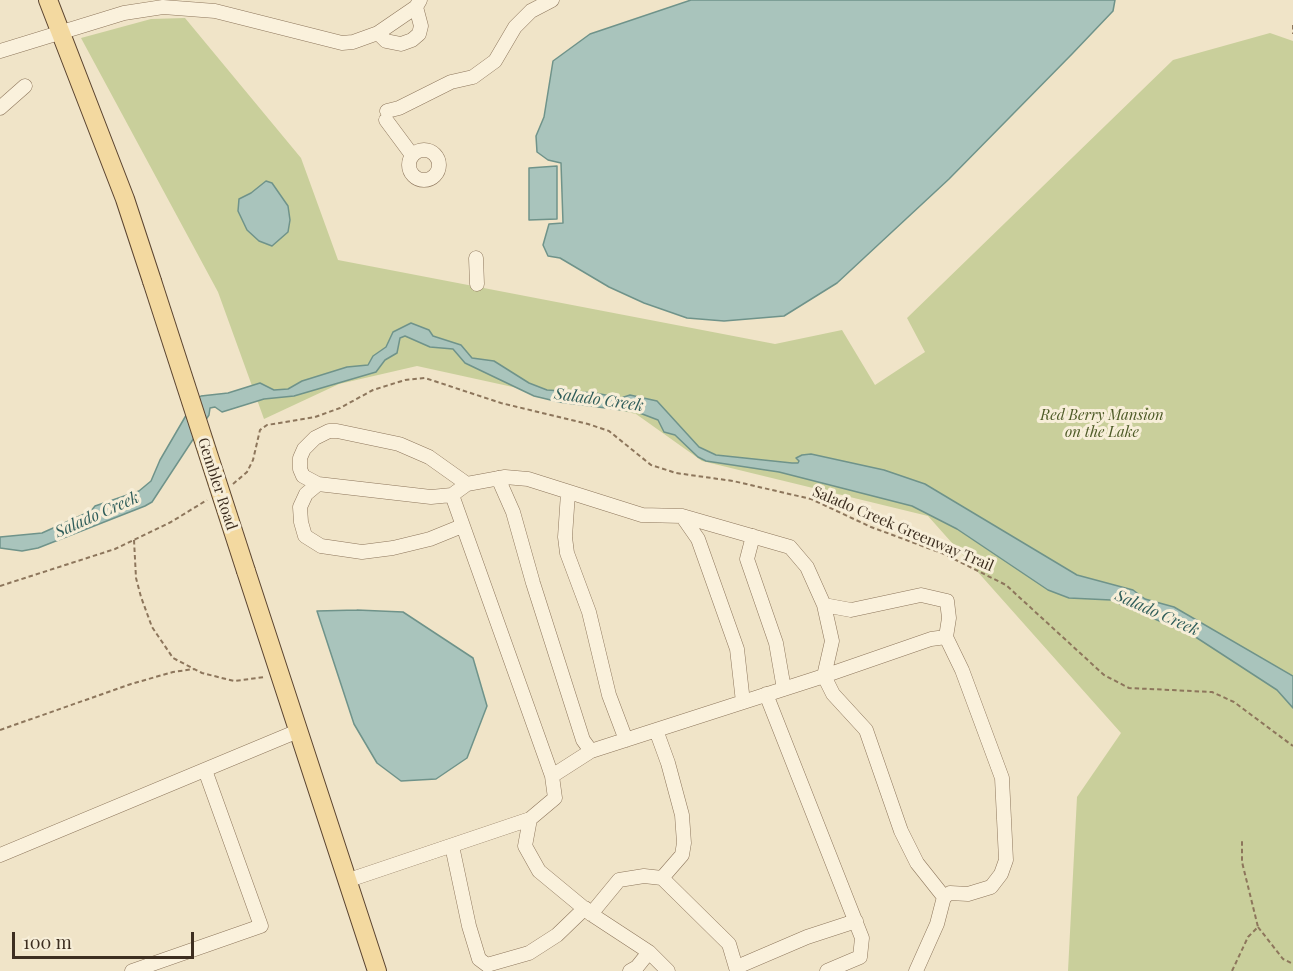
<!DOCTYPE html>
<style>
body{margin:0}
#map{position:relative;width:1293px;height:971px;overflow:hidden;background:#f0e4c8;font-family:"Playfair Display",serif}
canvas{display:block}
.scale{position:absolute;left:12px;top:932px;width:182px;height:27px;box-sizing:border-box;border:3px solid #3d2e20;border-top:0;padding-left:8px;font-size:18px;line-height:21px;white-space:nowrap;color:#3d2e20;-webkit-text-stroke:4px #f7eed8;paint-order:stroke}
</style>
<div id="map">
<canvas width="1293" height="971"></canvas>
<div class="scale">100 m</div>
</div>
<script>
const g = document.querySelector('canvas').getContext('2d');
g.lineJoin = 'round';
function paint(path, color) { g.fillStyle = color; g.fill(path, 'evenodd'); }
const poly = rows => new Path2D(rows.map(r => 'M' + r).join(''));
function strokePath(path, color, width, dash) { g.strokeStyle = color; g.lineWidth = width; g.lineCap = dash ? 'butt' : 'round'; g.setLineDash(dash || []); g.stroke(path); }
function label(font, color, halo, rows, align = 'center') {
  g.font = font + ' "Playfair Display",serif'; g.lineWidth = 6; g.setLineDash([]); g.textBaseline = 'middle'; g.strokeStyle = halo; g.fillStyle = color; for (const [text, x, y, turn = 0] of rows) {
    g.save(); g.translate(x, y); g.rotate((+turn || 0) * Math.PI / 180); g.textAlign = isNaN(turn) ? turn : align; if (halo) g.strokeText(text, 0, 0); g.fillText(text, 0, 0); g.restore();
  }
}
paint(poly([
 [185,18,301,158,338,260,775,344,842,330,875,385,925,352,907,318,1173,60,1270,33,1293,41,1293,971,1068,971,1077,797,1121,733,928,516,702,461,636,414,417,366,339,384,264,419,218,292,81,38,151,19]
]), '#c9cf9b');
const water = poly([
 [691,0,1115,0,1113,11,1072,54,949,179,837,283,784,316,724,321,687,318,644,303,609,287,560,258,548,256,543,245,549,224,563,223,561,163,548,160,537,152,536,136,544,117,553,61,590,34,691,0],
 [557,166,557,219,529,220,529,168,557,166],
 [266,181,272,183,288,206,290,220,288,232,272,246,259,241,247,230,238,211,239,199,251,193,266,181],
 [411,323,429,330,433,336,461,345,472,358,494,361,529,383,547,390,595,393,621,398,630,395,657,401,699,447,716,455,792,463,798,463,799,461,796,458,802,455,811,454,884,470,925,484,1077,575,1133,590,1145,599,1174,607,1293,676,1293,708,1277,690,1194,636,1111,600,1069,598,1048,590,957,529,912,506,779,472,706,461,698,457,675,435,664,432,658,420,637,412,559,402,534,396,465,363,453,349,430,347,405,336,400,338,397,353,385,360,376,372,294,396,264,399,222,412,215,407,210,408,209,415,152,502,145,506,38,548,22,551,0,548,0,537,42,533,91,511,95,506,139,491,151,481,160,460,195,400,201,396,228,393,260,383,274,390,288,389,302,381,347,367,368,365,373,356,386,347,393,332,411,323],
 [357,610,403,612,473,658,487,706,467,758,436,779,401,781,377,763,354,724,317,611,357,610]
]);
paint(water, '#a9c4bc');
strokePath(water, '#6f938a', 1.5);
const minor = poly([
 [378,33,386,41,401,44,412,40,419,34,421,26,416,7],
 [0,51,124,13,163,7,215,11,342,43,353,42,378,33,416,7,420,0],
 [0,108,25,86],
 [387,111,399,108,451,82,473,77,495,61,515,27,531,11,552,0],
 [386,120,412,155],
 '409 165a15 15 0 1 1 30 0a15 15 0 1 1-30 0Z',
 [476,258,477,284],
 [498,478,513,512,533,583,583,740,591,751],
 [318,484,303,476,300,469,300,458,304,449,315,438,329,431,337,431,399,444,429,457,467,484],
 [568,493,565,537,567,553,589,612,609,695,626,740],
 [452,495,431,497,318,484,306,494,300,507,301,522,305,536,321,546,362,552,393,548,430,539,462,526],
 [682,516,698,539,737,649,743,702],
 [753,536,747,559,776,643,784,689],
 [824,605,851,610,921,595,947,601,949,618,946,637,962,670,1002,778,1006,860,1001,874,991,887,968,894,950,893,944,897],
 [766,694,862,938,860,957,827,971],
 [656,730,668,763,682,815,684,843,682,855,662,878],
 [530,819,525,846,539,871,591,914,649,952,668,971],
 [452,846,469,926,479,959,487,965,529,953,557,935,585,908],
 [0,855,298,731],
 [346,881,530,819,555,798,552,776,591,751,824,676,832,641,824,605,807,567,790,547,682,516,642,515,528,479,505,477,467,484,452,495,552,776],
 [591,914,619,880,644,876,662,878,729,944,737,971],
 [737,967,807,937,856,921],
 [132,971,261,926,205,770],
 [630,971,637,967,649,952],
 [916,971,937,924,944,897,917,863,901,831,866,730,833,694,824,676,931,639,946,637]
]);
const major = poly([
 [48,0,125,199,152,281],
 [246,571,377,971]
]);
strokePath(minor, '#8d765c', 15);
strokePath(major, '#5b4430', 20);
strokePath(poly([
 [1293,25,1293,34],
 [233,484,247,472,253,460,260,430,267,425,315,417,340,408,373,390,405,380,425,378,501,403,588,424,609,431,651,465,676,473,733,481,811,499,871,527,944,554,1006,585,1104,675,1129,688,1212,692,1234,702,1293,746],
 [134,540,136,578,141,597,152,627,173,658,202,673,234,681,265,677],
 [0,586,115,549,171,522,207,500],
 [0,730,131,684,173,672,194,669],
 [1258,927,1283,959,1293,964],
 [1232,971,1248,937,1258,927,1242,862,1242,841]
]), '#8d765c', 2, [4.5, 3]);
strokePath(minor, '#faf1dc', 14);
strokePath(major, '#f3d9a0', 18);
const majorBridge = poly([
 [152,281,246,571]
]);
strokePath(majorBridge, '#5b4430', 20, []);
strokePath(majorBridge, '#f3d9a0', 18);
label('italic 15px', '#4d5a26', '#f7eed8', [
 ["Red Berry Mansion",1102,415],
 ["on the Lake",1102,432]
]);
label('15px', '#3d2e20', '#f7eed8', [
 ["Gembler Road",217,484,72],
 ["Salado Creek Greenway Trail",903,529,23]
]);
label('italic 16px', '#2f5d5a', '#f7eed8', [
 ["Salado Creek",599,400,8],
 ["Salado Creek",97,515,-24],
 ["Salado Creek",1157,613,24]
]);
</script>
